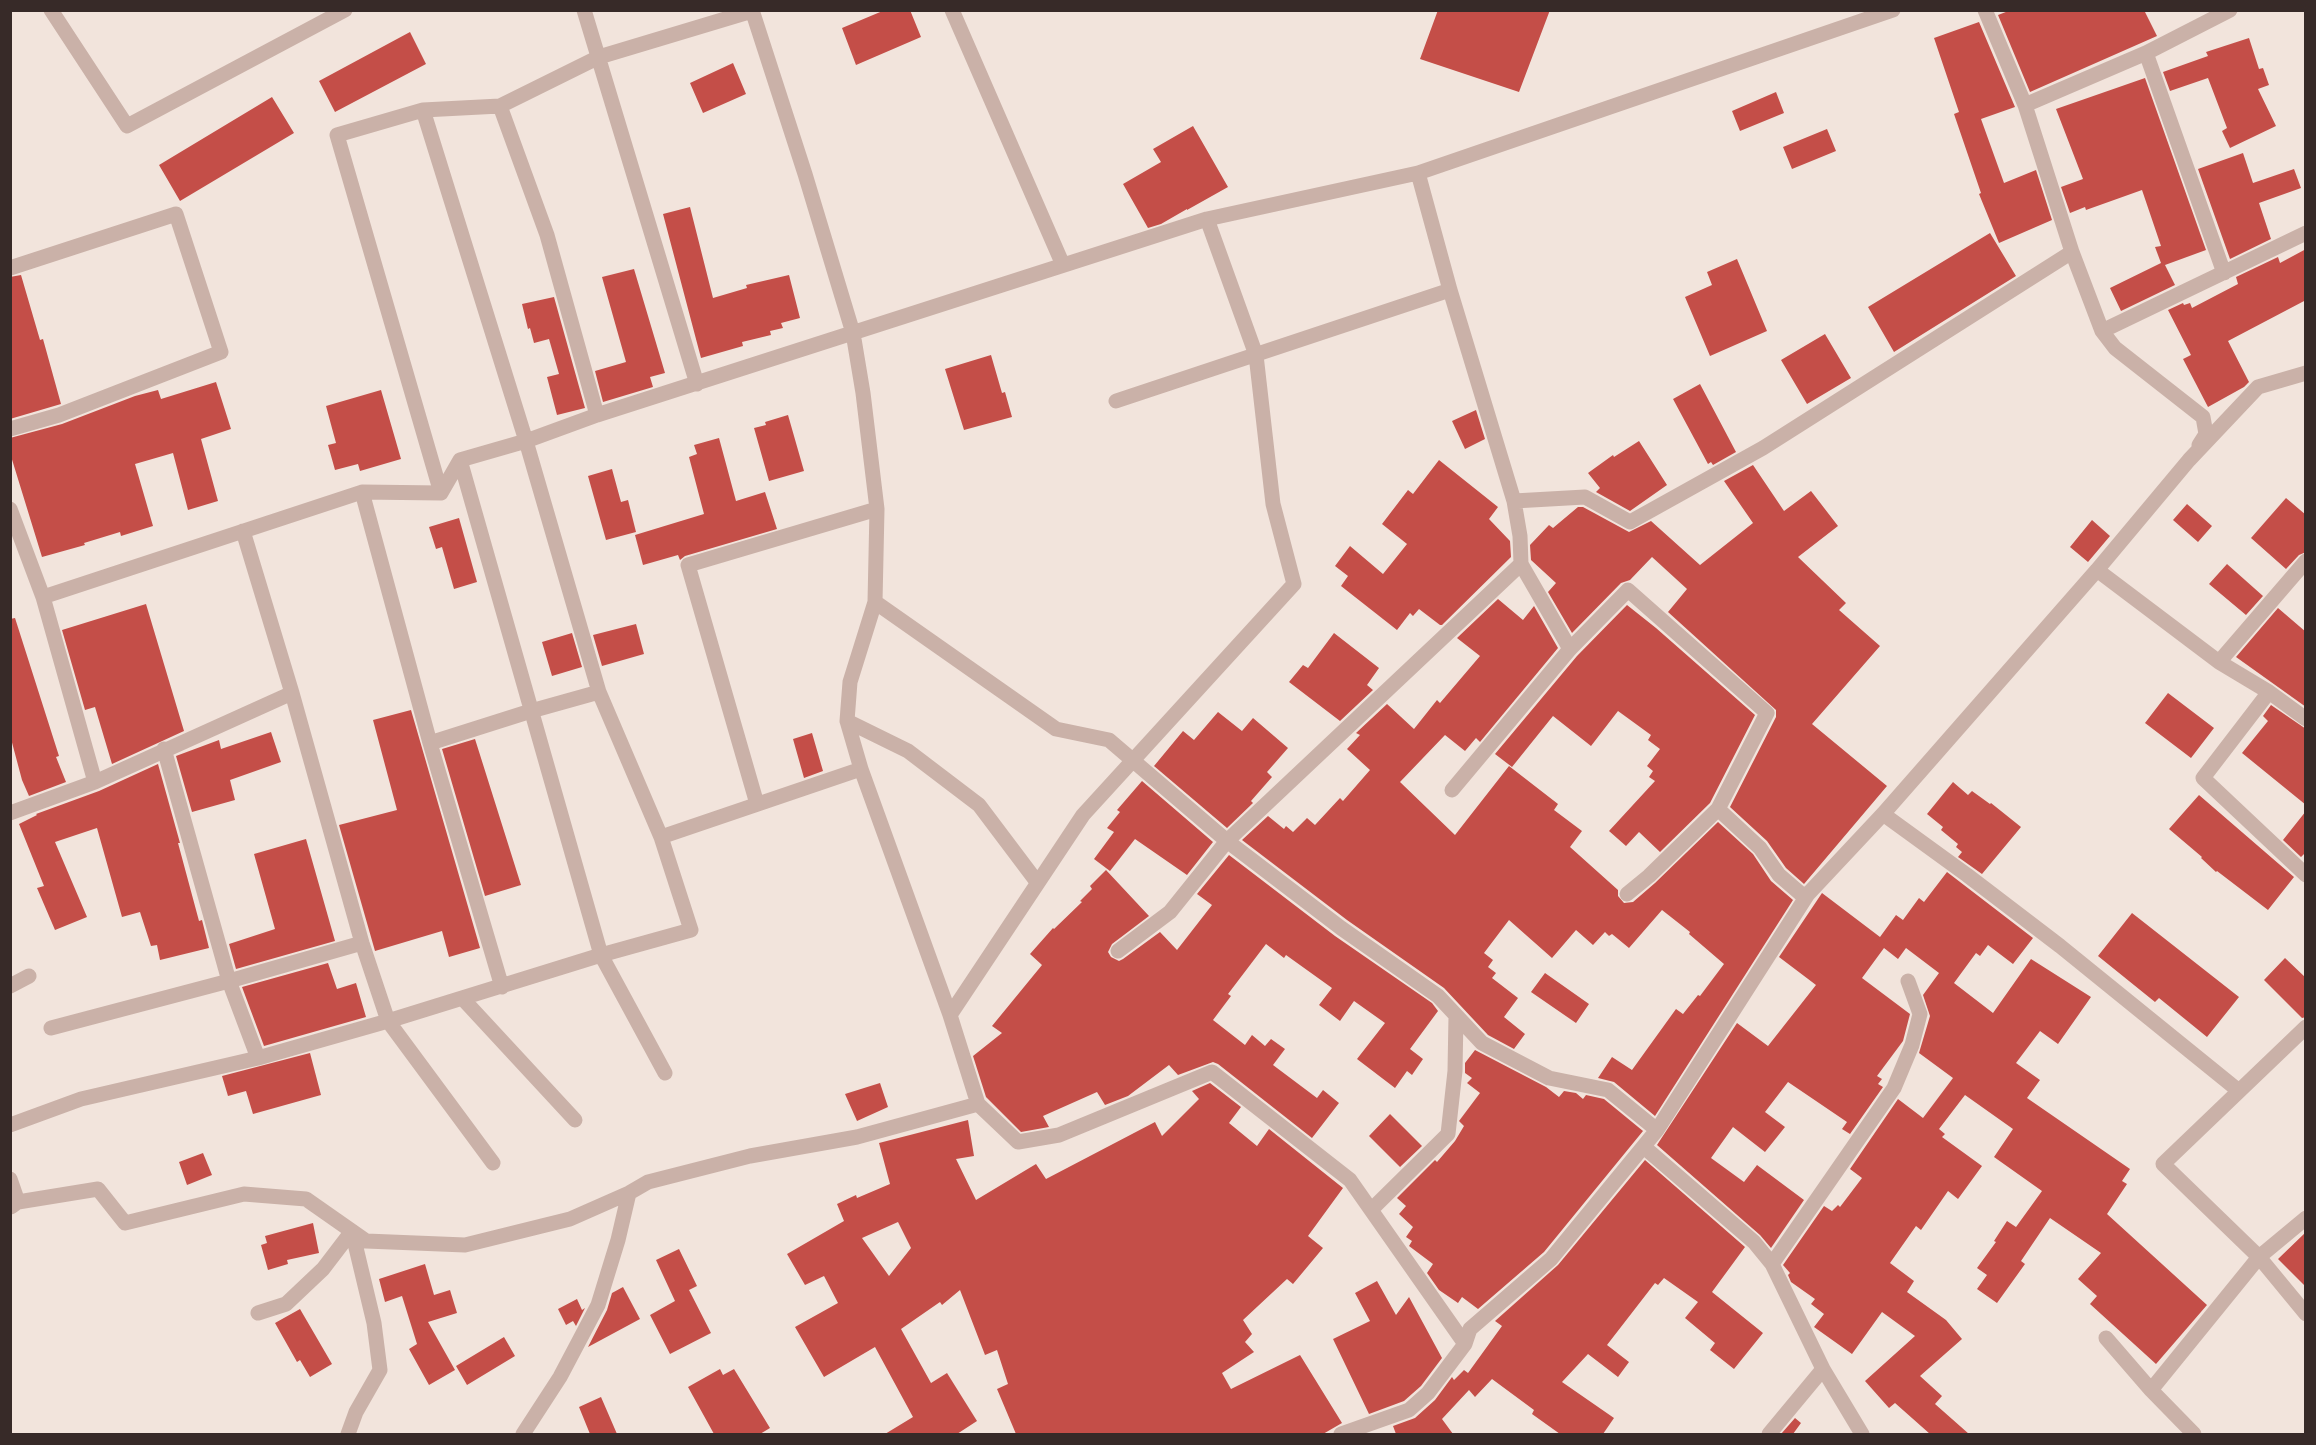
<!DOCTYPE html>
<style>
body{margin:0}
#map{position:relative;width:2316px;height:1445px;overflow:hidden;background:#f2e4dc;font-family:Lato,sans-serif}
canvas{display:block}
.frame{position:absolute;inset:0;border:12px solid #372a28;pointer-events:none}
</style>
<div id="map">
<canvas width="2316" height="1445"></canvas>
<div class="frame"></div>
</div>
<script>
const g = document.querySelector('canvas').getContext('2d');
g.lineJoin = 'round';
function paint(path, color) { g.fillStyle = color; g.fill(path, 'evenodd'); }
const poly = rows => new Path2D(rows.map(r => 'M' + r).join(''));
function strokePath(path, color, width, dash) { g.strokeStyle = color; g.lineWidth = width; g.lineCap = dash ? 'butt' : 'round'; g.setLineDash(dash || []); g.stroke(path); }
paint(poly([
 [885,10,910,10,921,37,856,65,842,28],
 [1438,10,1550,10,1519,92,1420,59],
 [2011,10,2144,10,2157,36,2030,92,1998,15],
 [1979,22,2015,107,1981,119,2004,183,2036,170,2052,220,1999,243,1979,194,1981,193,1954,114,1959,112,1934,38],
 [410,32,426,64,335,112,319,81],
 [2249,38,2259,69,2263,68,2269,85,2258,89,2276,126,2230,148,2222,131,2227,128,2208,78,2170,91,2163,72,2208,56,2206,52],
 [733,63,746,94,703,113,690,83],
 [2145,78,2206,250,2165,265,2175,285,2121,311,2110,288,2161,263,2155,247,2161,246,2142,190,2086,210,2085,207,2070,213,2061,187,2083,179,2056,109],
 [1776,92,1784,113,1740,131,1732,111],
 [272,97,294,133,180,201,159,165],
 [1193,126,1228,187,1187,210,1187,209,1161,224,1148,228,1123,184,1161,162,1153,149],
 [1827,129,1836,151,1792,169,1783,147],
 [2243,153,2253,183,2294,169,2301,188,2259,203,2271,239,2230,259,2198,169],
 [690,207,713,298,747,288,746,285,789,275,800,318,781,323,783,328,770,331,771,335,742,342,743,346,701,358,663,214],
 [1990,233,2016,276,1894,352,1868,307],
 [2306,249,2306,300,2228,341,2249,382,2244,387,2208,407,2183,359,2191,355,2168,310,2183,303,2184,305,2190,303,2192,308,2238,284,2236,277,2278,257,2280,263],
 [1737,259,1767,331,1710,356,1685,297,1712,285,1707,272],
 [634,269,665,373,650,377,653,387,603,402,595,371,626,362,602,277],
 [21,275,40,340,43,339,61,404,10,419,10,277],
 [554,297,585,408,557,415,547,377,559,374,549,339,534,343,530,328,528,329,522,304],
 [1825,334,1851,378,1807,404,1781,360],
 [991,355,1002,393,1005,392,1012,417,964,430,945,369],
 [216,382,231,429,201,439,218,501,188,510,173,453,135,464,153,526,121,536,120,532,84,543,85,545,42,557,10,453,10,438,62,424,135,396,158,390,161,399],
 [1700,384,1736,452,1713,465,1711,462,1708,464,1673,399],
 [381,390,401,459,360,471,358,464,335,470,328,445,336,443,326,406],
 [1476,410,1485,439,1465,449,1452,421],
 [788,415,804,471,769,481,754,428,766,425,765,422],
 [719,438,736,501,765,492,777,529,685,556,680,560,678,555,643,565,635,535,704,514,689,457,697,454,694,445],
 [1639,441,1667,485,1630,511,1596,492,1600,488,1588,473,1613,455,1614,457],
 [1439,460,1498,507,1489,519,1510,541,1511,557,1442,625,1440,625,1419,609,1413,616,1410,613,1397,630,1341,586,1348,576,1335,566,1350,546,1383,574,1407,544,1382,524,1408,490,1413,494],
 [1753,465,1784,511,1811,491,1838,526,1798,557,1846,603,1839,610,1880,646,1812,724,1887,786,1804,884,1786,868,1767,841,1730,807,1776,717,1776,710,1668,612,1687,589,1652,557,1630,580,1621,583,1572,633,1548,592,1556,583,1531,560,1530,545,1549,525,1553,528,1578,507,1583,507,1629,532,1651,521,1700,565,1753,523,1724,481],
 [612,469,621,502,628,500,636,532,606,540,588,476],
 [2286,498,2306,515,2306,552,2299,555,2286,569,2251,538],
 [2187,504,2212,526,2198,542,2173,520],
 [459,518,477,582,454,589,442,547,436,549,429,527],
 [2092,520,2110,536,2088,562,2070,547],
 [2227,564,2263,596,2246,615,2209,584],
 [1498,599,1523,620,1534,606,1558,648,1480,742,1476,738,1465,751,1445,735,1400,782,1455,835,1509,766,1558,804,1554,810,1582,831,1570,847,1618,890,1618,896,1624,903,1633,902,1655,883,1718,822,1753,854,1771,881,1793,900,1655,1116,1614,1082,1598,1078,1612,1057,1632,1070,1676,1009,1683,1014,1698,995,1700,996,1724,964,1689,934,1690,932,1662,910,1629,948,1612,934,1609,936,1605,932,1593,945,1576,930,1552,958,1509,920,1484,953,1493,960,1488,967,1496,973,1492,978,1518,998,1504,1017,1525,1034,1514,1049,1488,1035,1444,988,1347,920,1242,840,1268,816,1284,829,1286,826,1293,832,1307,818,1315,825,1340,798,1343,801,1370,770,1347,749,1360,735,1356,733,1387,704,1414,729,1437,700,1440,703,1480,656,1457,638],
 [146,604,184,731,112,764,95,707,85,710,62,630],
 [1627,605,1656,628,1755,715,1710,803,1660,852,1639,832,1626,846,1609,831,1655,781,1649,777,1653,771,1647,766,1660,749,1648,740,1651,735,1618,711,1591,746,1553,716,1512,767,1495,754,1577,656],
 [2278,608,2306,632,2306,707,2236,657],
 [15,618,59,756,56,757,66,782,29,796,22,780,10,735,10,619],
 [636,624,644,654,602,666,593,635],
 [572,633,582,667,552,676,542,642],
 [1334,633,1379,668,1367,685,1373,690,1340,721,1289,682,1303,665,1308,668],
 [2168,693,2214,728,2191,758,2145,723],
 [2271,705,2306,729,2306,805,2242,753,2268,721,2263,716],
 [411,710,480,948,449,957,442,931,375,951,339,825,397,810,373,720],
 [1218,712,1242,731,1253,718,1288,748,1267,772,1272,777,1251,801,1253,803,1227,828,1154,766,1183,731,1194,740],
 [271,732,281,762,230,780,235,800,192,812,176,756,219,740,221,749],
 [812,733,823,771,804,778,793,739],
 [475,739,521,885,485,896,442,749],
 [158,764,180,843,178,843,199,921,202,920,209,948,160,960,157,945,151,946,140,912,122,917,97,828,55,842,87,917,55,930,37,888,44,886,19,824,37,815,36,814,99,791],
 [1142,781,1213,842,1187,875,1135,839,1110,871,1094,859,1114,832,1107,828,1120,812,1117,810],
 [1953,782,1968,795,1972,791,1990,804,1991,803,2021,827,1982,874,1958,857,1962,852,1956,847,1958,844,1941,830,1943,827,1927,814],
 [2199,795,2294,877,2268,910,2217,871,2216,872,2201,858,2202,857,2169,829],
 [2306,811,2306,852,2301,857,2283,840],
 [306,839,335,941,236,969,229,944,275,929,254,854],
 [1229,855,1335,936,1432,1003,1438,1011,1410,1049,1423,1059,1412,1075,1407,1071,1395,1088,1357,1059,1385,1023,1354,1001,1340,1021,1319,1005,1332,988,1286,955,1284,958,1266,944,1228,994,1231,996,1213,1020,1245,1045,1252,1035,1265,1046,1271,1039,1285,1049,1273,1065,1317,1098,1323,1090,1339,1103,1312,1138,1218,1064,1213,1062,1178,1075,1169,1065,1128,1096,1105,1105,1097,1092,1043,1116,1049,1127,1021,1132,986,1097,973,1056,1002,1033,992,1026,1042,965,1030,954,1053,928,1054,929,1082,902,1080,901,1092,889,1090,886,1106,870,1149,916,1112,944,1108,952,1111,957,1119,961,1123,959,1160,932,1177,950,1212,905,1197,894],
 [1947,872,2033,938,2013,964,1988,945,1980,956,1976,953,1954,983,1993,1013,2031,959,2091,997,2058,1044,2040,1031,2016,1063,2040,1080,2027,1098,2130,1169,2122,1181,2127,1184,2107,1214,2207,1305,2156,1364,2090,1304,2097,1296,2078,1279,2101,1253,2050,1218,2021,1261,2025,1264,1997,1303,1977,1289,1987,1275,1977,1268,1996,1242,1994,1241,2007,1221,2016,1227,2042,1191,1994,1157,2013,1129,1965,1095,1939,1129,1945,1134,1942,1137,1982,1166,1958,1199,1948,1191,1921,1230,1916,1226,1890,1263,1914,1281,1907,1292,1946,1320,1962,1339,1920,1376,1942,1396,1935,1404,1969,1434,1930,1434,1895,1403,1889,1408,1865,1381,1915,1336,1882,1312,1852,1354,1814,1327,1824,1314,1811,1304,1815,1299,1791,1282,1788,1275,1790,1273,1783,1265,1824,1206,1832,1211,1838,1205,1840,1207,1862,1178,1850,1169,1898,1099,1923,1118,1953,1078,1919,1053,1930,1016,1923,995,1939,973,1906,948,1898,959,1884,948,1862,978,1910,1014,1903,1041,1877,1076,1882,1079,1878,1084,1883,1087,1850,1134,1842,1129,1847,1122,1788,1082,1765,1112,1785,1127,1765,1152,1733,1127,1711,1158,1744,1182,1757,1165,1804,1200,1771,1248,1760,1235,1657,1145,1737,1023,1768,1046,1816,985,1779,957,1822,893,1880,937,1896,915,1903,920,1919,898,1924,902],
 [2132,913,2239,997,2207,1037,2159,998,2155,1002,2098,956],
 [2285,958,2306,978,2306,1017,2302,1018,2264,980],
 [328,963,337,989,356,983,366,1017,264,1046,242,987],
 [1545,973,1589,1004,1576,1023,1531,992],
 [1475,1050,1546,1087,1559,1097,1564,1091,1576,1093,1583,1099,1586,1095,1604,1099,1643,1131,1544,1252,1478,1309,1462,1297,1458,1303,1439,1290,1427,1273,1433,1264,1409,1246,1412,1241,1406,1237,1413,1227,1399,1214,1406,1206,1397,1198,1435,1160,1437,1162,1455,1141,1464,1126,1459,1121,1480,1093,1467,1083,1472,1078,1465,1073,1465,1063],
 [310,1053,321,1095,253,1114,246,1091,228,1096,222,1076],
 [880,1083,888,1107,857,1121,845,1094],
 [1210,1083,1241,1107,1229,1123,1257,1146,1269,1129,1343,1188,1308,1236,1323,1248,1293,1284,1287,1279,1243,1320,1252,1334,1245,1342,1254,1352,1222,1373,1231,1389,1300,1355,1342,1423,1323,1434,1016,1434,997,1389,1008,1384,997,1350,985,1355,960,1290,942,1305,940,1302,901,1329,931,1383,947,1373,977,1421,957,1434,885,1434,913,1417,875,1347,824,1377,795,1327,838,1303,824,1276,805,1285,787,1254,844,1221,837,1204,856,1195,857,1198,890,1184,879,1143,968,1120,974,1156,956,1159,976,1200,1036,1164,1046,1179,1155,1122,1162,1136,1199,1099,1192,1091],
 [898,1222,911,1248,889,1276,862,1238],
 [1390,1114,1422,1146,1400,1167,1369,1136],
 [203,1153,212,1175,187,1185,179,1162],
 [1645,1160,1745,1247,1712,1292,1763,1333,1734,1369,1710,1350,1715,1343,1685,1318,1698,1302,1664,1278,1658,1285,1655,1283,1607,1345,1629,1362,1618,1377,1588,1354,1562,1382,1614,1418,1603,1434,1560,1434,1532,1414,1534,1410,1492,1379,1475,1397,1469,1390,1442,1419,1453,1434,1396,1434,1393,1426,1415,1418,1435,1400,1452,1377,1454,1380,1464,1370,1468,1373,1502,1326,1495,1321,1558,1265],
 [313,1223,319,1253,287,1260,288,1264,268,1270,261,1245,267,1243,265,1236],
 [2306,1232,2306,1287,2278,1259],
 [679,1249,697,1286,689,1290,711,1333,670,1354,650,1315,675,1301,656,1260],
 [425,1264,434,1295,450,1290,457,1313,428,1322,455,1370,429,1385,409,1349,417,1344,402,1296,385,1302,379,1279],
 [1377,1281,1396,1315,1409,1297,1442,1358,1421,1386,1404,1401,1369,1414,1333,1339,1370,1321,1355,1293],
 [623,1287,640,1319,588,1347,607,1310,612,1293],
 [577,1299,582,1310,585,1308,576,1326,573,1321,566,1325,558,1309],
 [300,1309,332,1364,310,1377,300,1360,297,1362,275,1323],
 [504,1337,515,1356,467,1385,456,1366],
 [720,1369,723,1375,734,1369,770,1428,760,1434,714,1434,688,1387],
 [601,1397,617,1434,590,1434,579,1407],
 [1795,1418,1801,1423,1793,1434,1781,1434]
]), '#c44e48');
strokePath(poly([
 [51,10,127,126,345,10],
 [584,10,697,384],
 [752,10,805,174,853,333,863,393,877,509,875,602,850,682,847,721,861,769,950,1015,978,1104,1018,1142,1059,1135,1212,1072,1350,1180,1465,1344],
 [952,10,1063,265],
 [1985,10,2025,105,2072,252,2102,331,2115,348,2203,417,2206,434,2199,445],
 [2146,53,2230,10],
 [2025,105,2146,53,2224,273],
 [500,106,547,235,597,415],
 [1418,173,1450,290,1514,501,1585,497,1630,522,1763,448,2072,252],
 [10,268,176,214,221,352,59,415,10,429],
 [2102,331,2306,233],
 [1116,401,1450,290],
 [460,460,601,955,665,1073],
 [362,492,430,743,502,987],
 [441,493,337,135,423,110,500,106,599,57,752,11],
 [1514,501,1520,536,1521,564,1570,649],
 [10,509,43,597,95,782],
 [243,531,292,693,362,943,388,1021,493,1163],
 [2097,570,2219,662,2269,692,2203,778,2306,875],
 [43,597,362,492,441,493,460,460,526,441,597,415,1207,219,1418,173,1893,10],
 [875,602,1056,729,1109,740,1227,841,1341,928,1438,996,1482,1043,1549,1078,1608,1090,1657,1130],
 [2219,662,2306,561],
 [2269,692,2306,719],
 [847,721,908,751,979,805,1037,882],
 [430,743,531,711,599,692],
 [164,749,229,981,258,1058],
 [1452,790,1570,649,1628,590,1767,713,1718,809,1760,848,1779,875,1801,894,1808,894],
 [757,804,688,565,877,509],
 [10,813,95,782,292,693],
 [1883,814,1967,875,2060,946,2239,1091],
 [661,837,861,769],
 [1627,894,1649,876,1718,809],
 [1118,951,1170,912,1227,841,1521,564],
 [10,986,29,976],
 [463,999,575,1120],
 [950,1015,1083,815,1294,584,1273,504,1256,355,1207,219],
 [2306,1027,2163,1164,2259,1257,2306,1314],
 [51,1028,229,981,362,943],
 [10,1125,81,1099,258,1058,388,1021,601,955,691,930,661,837,599,692,526,441,423,110],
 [1644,1147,1754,1242,1772,1264,1823,1369,1769,1434],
 [10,1179,18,1202,11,1207],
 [18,1202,98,1189,125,1223,244,1194,306,1199,366,1241,465,1245,570,1219,629,1193,648,1182,750,1156,857,1137,978,1104],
 [1371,1210,1448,1134,1455,1071,1456,1016],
 [1772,1264,1894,1088,1912,1045,1920,1014,1908,981],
 [258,1313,286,1304,323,1269,352,1231,374,1323,380,1370,356,1412,348,1434],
 [2106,1338,2151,1390,2194,1434],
 [1823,1369,1862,1434],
 [2151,1390,2259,1257,2306,1218],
 [523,1434,560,1377,598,1305,618,1240,629,1193],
 [1341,1434,1409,1410,1428,1393,1465,1344,1470,1329,1551,1259,1657,1130,1808,894,1883,814,2097,570,2189,460,2258,387,2306,373]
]), '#cab1a8', 15);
</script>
